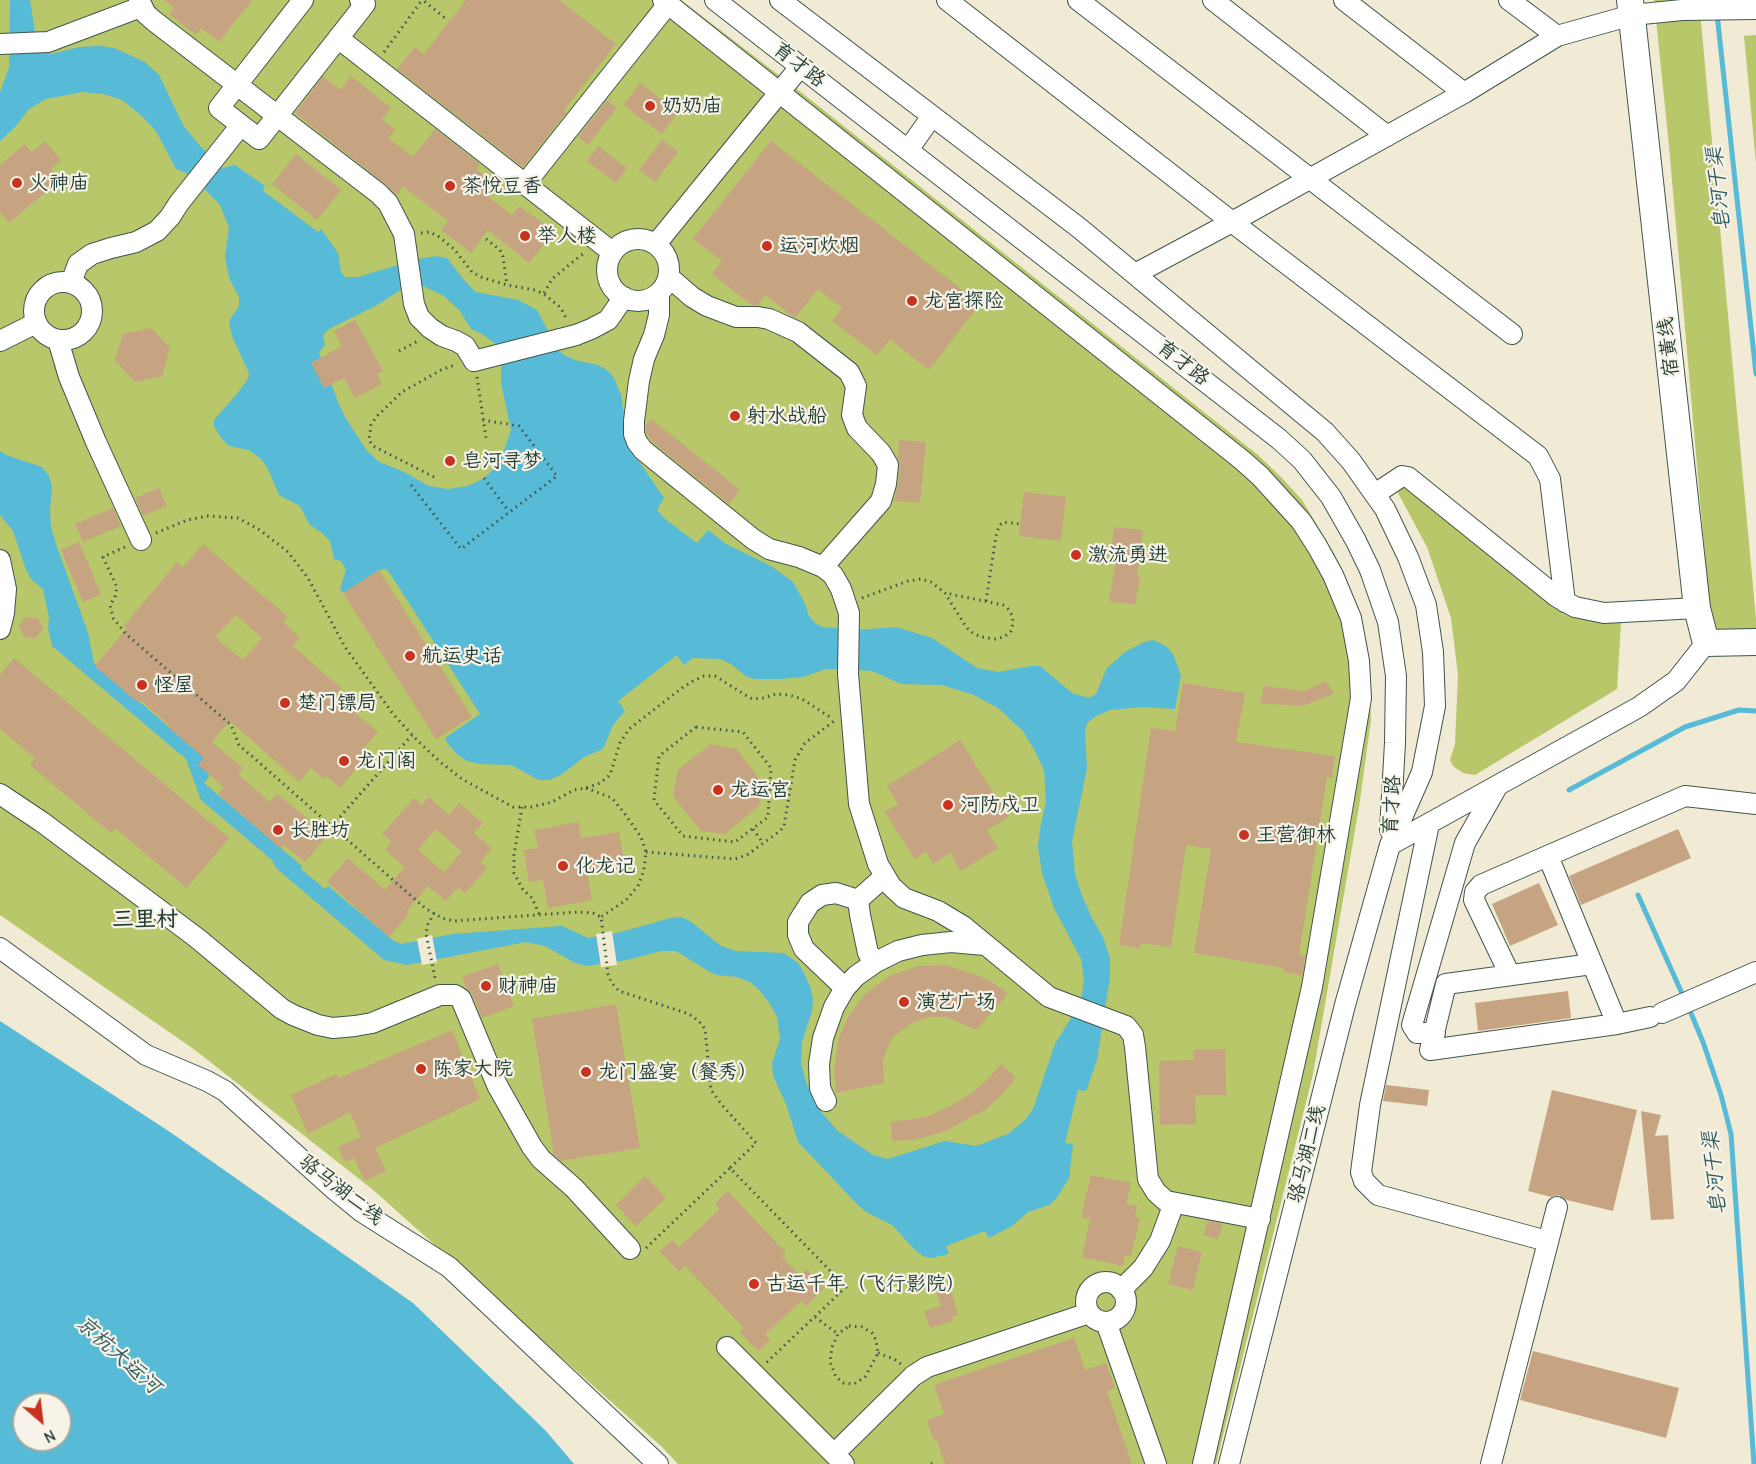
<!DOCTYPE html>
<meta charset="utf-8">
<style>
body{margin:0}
#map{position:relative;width:1756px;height:1464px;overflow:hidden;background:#f1ead4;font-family:"Comic Neue",sans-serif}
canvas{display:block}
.north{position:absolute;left:12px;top:1392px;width:60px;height:60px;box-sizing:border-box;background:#f7f3e8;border:2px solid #a1aaa0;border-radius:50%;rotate:152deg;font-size:16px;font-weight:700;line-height:24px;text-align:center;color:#1f3d34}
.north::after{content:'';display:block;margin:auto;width:21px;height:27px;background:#c8321e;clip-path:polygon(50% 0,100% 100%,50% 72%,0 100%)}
</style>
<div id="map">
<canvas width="1756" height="1464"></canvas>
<div class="north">N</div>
</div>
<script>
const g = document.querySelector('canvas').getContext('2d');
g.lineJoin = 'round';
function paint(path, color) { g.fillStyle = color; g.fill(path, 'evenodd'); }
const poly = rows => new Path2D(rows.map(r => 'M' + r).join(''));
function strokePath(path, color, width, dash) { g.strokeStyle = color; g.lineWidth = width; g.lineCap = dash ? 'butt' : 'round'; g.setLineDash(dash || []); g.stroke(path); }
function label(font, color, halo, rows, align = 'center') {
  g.font = font + ' "Comic Neue","LXGW WenKai TC",sans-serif'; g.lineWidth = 4.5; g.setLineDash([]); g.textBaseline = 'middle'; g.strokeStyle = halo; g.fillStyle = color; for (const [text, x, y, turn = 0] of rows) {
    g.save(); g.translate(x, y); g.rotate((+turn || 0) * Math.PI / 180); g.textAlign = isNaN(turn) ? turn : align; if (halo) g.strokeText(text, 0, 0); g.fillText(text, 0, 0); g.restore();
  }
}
paint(poly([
 [0,0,681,0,802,93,1258,455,1281,477,1302,500,1334,553,1346,579,1354,601,1363,632,1369,665,1371,720,1359,807,1313,1074,1216,1464,678,1464,662,1447,372,1189,195,1050,0,915],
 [1654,0,1699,0,1756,619,1756,629,1728,635,1718,634,1711,625,1669,146],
 [1756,35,1756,163,1744,36],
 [1405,484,1573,615,1592,620,1621,623,1617,689,1475,775,1463,773,1453,766,1450,760,1455,744,1458,675,1451,618,1427,547,1397,491]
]), '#b7c769');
paint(poly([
 [10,0,30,0,37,44,41,51,51,54,79,47,101,46,114,48,145,62,159,75,183,125,200,146,223,168,235,165,265,186,263,191,318,232,321,229,338,253,341,272,345,277,358,277,418,259,436,256,447,258,464,280,476,292,518,300,537,310,557,348,564,355,575,360,598,365,607,370,614,378,621,395,627,437,636,457,664,498,657,510,665,519,697,543,708,530,726,544,771,566,793,582,805,604,809,616,815,623,822,627,856,630,896,627,932,638,977,668,998,672,1031,666,1040,666,1072,693,1089,698,1096,694,1107,668,1125,652,1144,642,1153,640,1166,646,1173,654,1181,675,1175,709,1143,707,1110,710,1096,716,1087,723,1085,732,1087,768,1072,842,1075,874,1081,893,1092,918,1103,937,1110,958,1110,977,1097,1060,1086,1091,1078,1090,1065,1143,1073,1144,1069,1178,1056,1199,1049,1205,1028,1212,1012,1226,989,1238,985,1231,946,1246,949,1254,931,1258,923,1256,914,1249,892,1225,866,1212,858,1205,798,1142,786,1104,773,1076,772,1063,780,1039,777,1017,770,1004,759,990,750,982,737,977,717,975,708,971,676,951,661,951,627,960,587,966,575,963,545,946,526,942,407,965,384,960,276,868,272,860,201,800,186,759,52,646,48,628,49,618,43,589,32,580,26,570,13,531,0,515,0,451,6,455,42,467,49,476,52,487,50,511,51,527,56,544,88,633,94,663,203,756,209,777,204,783,302,866,301,869,325,889,328,886,394,941,401,944,453,934,562,926,588,938,617,933,671,918,681,917,690,921,721,946,736,951,784,953,798,963,803,971,810,986,813,999,812,1011,802,1042,801,1064,807,1085,821,1112,838,1131,873,1155,888,1159,945,1141,976,1146,1008,1134,1025,1120,1033,1109,1055,1044,1076,1010,1082,995,1084,979,1081,959,1054,908,1042,873,1038,847,1040,829,1046,801,1044,770,1035,751,1023,731,998,708,974,695,942,685,901,684,872,671,857,670,826,669,803,677,781,679,755,679,747,677,731,664,720,659,693,658,684,665,677,655,618,701,625,711,613,725,603,749,584,757,561,775,549,780,539,780,511,765,480,764,467,761,458,755,448,744,445,738,480,714,391,575,386,569,379,570,343,593,340,589,346,570,341,561,334,559,330,541,322,533,309,524,300,506,279,495,268,469,262,460,249,450,229,446,221,438,214,426,214,420,236,395,248,379,249,373,232,336,229,321,239,306,239,297,230,280,227,268,225,256,229,228,220,205,200,184,184,172,176,169,156,131,143,117,122,100,103,94,82,92,46,99,29,109,15,127,0,141,0,92,9,68],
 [419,284,444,296,460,311,471,329,482,334,497,345,503,356,501,370,501,383,511,430,503,453,495,468,484,478,468,486,448,489,429,486,402,471,379,462,367,451,345,417,338,402,319,352,325,345,323,335,329,329,377,305,402,289],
 [0,1021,173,1134,413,1303,546,1431,574,1464,0,1464],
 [24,1404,60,1404,60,1440,24,1440]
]), '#57bad6');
paint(poly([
 [612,931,617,965,601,967,596,934],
 [432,935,437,962,422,965,417,939]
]), '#f1ead4');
strokePath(poly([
 [1717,14,1756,374],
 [1569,790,1685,727,1739,710,1756,711],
 [1638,895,1684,998],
 [1688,1006,1703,1042,1721,1095,1731,1134,1754,1464]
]), '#57bad6', 5);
paint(poly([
 [164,0,252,0,219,42,201,28,196,35,169,14,174,8],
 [466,0,559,0,616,44,564,110,567,112,523,167,397,69,415,47,424,54],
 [323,76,340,90,351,76,391,108,382,119,395,130,388,138,413,157,435,129,480,164,476,169,491,181,482,192,512,215,520,206,554,232,529,263,488,230,471,253,441,230,448,221,403,186,397,195,385,184,295,113],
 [640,83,678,112,662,134,623,105],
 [607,100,617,108,588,145,578,137],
 [662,140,678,152,655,182,639,170],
 [45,141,61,160,51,169,60,180,9,223,0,212,0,165,25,144,32,152],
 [771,141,980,304,929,370,890,339,877,355,832,321,842,308,818,289,795,318,765,295,758,305,752,305,712,274,722,261,693,239],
 [598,146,627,168,616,183,587,161],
 [296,154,341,190,317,220,272,184],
 [355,320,383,371,377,375,382,384,355,398,344,378,324,388,311,363,342,346,334,331],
 [151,328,170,348,162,376,135,382,115,360,123,334],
 [651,419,740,490,729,504,652,442,646,432,646,425],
 [899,440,926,442,920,503,894,501,898,485,900,466,898,458],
 [159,488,167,506,143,516,135,498],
 [1024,492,1066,497,1061,541,1019,536],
 [113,508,121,526,83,542,75,524],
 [1114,527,1143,530,1137,577,1140,577,1135,605,1109,601,1117,553,1111,552],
 [79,542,101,594,83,602,61,550],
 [203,544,288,617,283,622,300,638,293,646,341,688,335,696,378,732,364,748,370,752,340,788,326,776,324,779,311,768,299,782,230,721,212,742,243,768,238,774,270,802,277,794,307,818,306,822,325,838,305,862,284,845,281,849,218,794,224,787,198,765,204,758,168,727,169,725,140,700,137,702,95,666,127,628,124,626,177,562,183,567],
 [236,615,262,638,243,660,215,637],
 [379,570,472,717,436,739,343,593],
 [25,617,38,618,43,629,35,639,24,637,19,626],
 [14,658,229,838,187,888,115,828,111,833,30,765,35,758,0,729,0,675],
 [1326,681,1334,694,1302,706,1260,703,1264,686,1304,691],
 [1183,683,1245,693,1236,742,1335,756,1332,778,1327,777,1299,955,1305,955,1302,976,1283,972,1284,968,1194,953,1211,849,1186,845,1171,947,1141,943,1140,948,1119,945,1151,728,1175,731],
 [960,740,1009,817,987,830,998,848,961,871,950,853,933,864,926,852,915,859,885,812,898,804,887,786],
 [711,744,737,749,762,783,759,806,725,834,701,831,673,796,678,770],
 [429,797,449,815,459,803,483,823,474,833,492,848,480,862,487,868,465,893,458,887,446,901,428,886,406,912,409,914,389,937,327,882,348,858,385,890,405,867,385,850,392,842,382,834,414,798,422,805],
 [436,829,462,852,444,872,418,850],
 [578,822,581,838,619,832,625,865,587,872,592,900,548,908,543,880,529,882,524,850,538,848,534,830],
 [1678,829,1691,858,1581,905,1569,876],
 [1539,883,1558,925,1510,946,1492,904],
 [498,964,514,1006,482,1018,472,994,466,988,462,977],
 [946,965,988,979,1008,994,976,1030,947,1017,929,1017,912,1023,894,1036,888,1046,883,1061,884,1083,836,1093,834,1070,839,1037,849,1015,866,993,890,976,918,966],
 [1568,991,1571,1018,1478,1031,1475,1003],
 [616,1004,640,1148,561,1161,554,1155,532,1019],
 [452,1030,480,1099,375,1148,386,1171,365,1181,354,1158,345,1162,338,1147,361,1137,350,1112,308,1134,291,1095,337,1074,339,1078],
 [1225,1049,1226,1095,1195,1095,1196,1124,1160,1125,1159,1061,1194,1060,1193,1050],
 [1001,1064,1016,1077,1004,1093,985,1110,943,1132,914,1140,893,1141,890,1122,927,1117,952,1105,969,1095,986,1081],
 [1386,1085,1429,1090,1427,1106,1383,1101],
 [1552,1090,1637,1110,1613,1211,1567,1200,1559,1195,1551,1197,1528,1191],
 [1641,1111,1661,1115,1655,1136,1668,1135,1674,1219,1651,1220],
 [1091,1175,1131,1183,1126,1204,1137,1206,1135,1217,1140,1218,1131,1256,1125,1255,1123,1266,1082,1257,1090,1219,1081,1217],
 [645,1176,666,1198,636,1226,616,1205],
 [728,1191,786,1253,782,1257,800,1276,807,1269,824,1288,806,1306,801,1301,765,1334,770,1340,758,1351,739,1332,744,1328,685,1266,679,1272,660,1251,672,1240,679,1247,720,1209,715,1203],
 [1208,1221,1223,1224,1218,1239,1204,1235],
 [1178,1246,1202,1252,1193,1290,1168,1284],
 [951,1290,958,1315,952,1316,954,1321,930,1328,924,1311,941,1306,937,1294],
 [1074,1338,1085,1370,1106,1363,1115,1388,1107,1391,1132,1464,945,1464,937,1440,934,1441,927,1420,944,1414,934,1385],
 [1533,1351,1679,1388,1666,1438,1520,1400]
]), '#c7a481');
const minor = poly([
 [139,0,146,14,154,21,378,193,388,203,404,234,414,304,419,317,430,328,442,336,456,341,465,346,474,361,576,335,591,329,608,320,624,297],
 [303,0,219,108,259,139,365,4,360,0],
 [663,0,1242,460,1260,476,1301,521,1317,546,1333,575,1351,618,1359,661,1361,698,1312,987,1203,1464],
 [715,0,1279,439,1302,460,1331,497,1356,541,1370,570,1388,622,1396,676,1395,743,1390,830],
 [780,0,1078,227,1325,432,1351,461,1385,509,1408,557,1426,605,1433,652,1435,706,1422,772,1390,845,1345,1005,1229,1464],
 [947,0,1232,222,1538,456,1550,479,1565,602],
 [1078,0,1512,334],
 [1213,0,1387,136],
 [1344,0,1464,93],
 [1509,0,1557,36],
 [338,38,612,252],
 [0,44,48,42,141,7],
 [908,150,932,116],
 [525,184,668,4],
 '607 270a31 31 0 1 1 62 0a31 31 0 1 1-62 0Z',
 [656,244,800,67],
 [1135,274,1232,222,1464,93,1557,36,1632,15,1682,10,1756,9],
 [669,277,692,297,707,306,736,317,758,317,769,319,798,332,849,372,856,386,852,415,857,428,881,453,888,465,886,484,881,501,823,567],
 '34 311a29 29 0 1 1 58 0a29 29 0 1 1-58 0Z',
 [71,283,78,264,92,254,111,248,136,242,157,231,170,217,179,203,241,125],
 [659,294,659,315,654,335,644,359,639,381,634,421,634,434,637,442,643,450,753,539,769,549,799,557,823,567,833,575,841,589,849,613,848,674,859,804,878,864,891,886,904,898,938,911,963,926,1049,997,1126,1026,1133,1035,1135,1047,1148,1179,1156,1192,1166,1201,1260,1219],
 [58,340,69,377,96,442,141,540],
 [0,341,36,323],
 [1375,494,1402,476,1408,477,1557,597,1575,607,1604,613,1697,608],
 [0,560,6,589,4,613,0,629],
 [0,794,42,822,197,938,282,1009,293,1015,318,1025,333,1028,355,1026,372,1023,440,995,455,995,461,999,497,1085,532,1147,541,1159,574,1188,630,1249],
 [1429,824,1370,1105,1361,1172,1364,1181,1378,1195,1547,1241],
 [1390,845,1639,707,1676,681,1706,643],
 [1548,856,1617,1024],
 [858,900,860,915,868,953,876,962],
 [0,948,146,1055,207,1081,225,1091,335,1190,362,1212,449,1267,658,1464],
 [1592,964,1446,984,1430,1050,1617,1024,1650,1017],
 [1510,975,1474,900,1475,892,1481,885,1685,796,1756,804],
 [845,988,804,949,798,935,798,922,810,903,822,895,836,893,858,900,885,876],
 [1662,1013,1756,972],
 [1435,1033,1417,1033,1412,1025,1465,843,1498,785],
 [826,1101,820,1088,819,1064,823,1038,834,1007,845,988,856,976,876,962,898,951,922,945,951,942,985,945],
 '1086 1302a20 20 0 1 1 40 0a20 20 0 1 1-40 0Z',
 [1121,1290,1143,1268,1160,1241,1174,1203],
 [1106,1322,1156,1464],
 [727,1347,844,1464],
 [834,1454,913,1376,927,1367,1089,1313],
 [1491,1464,1557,1207]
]);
const major = poly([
 [1630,0,1697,608,1706,643,1756,642]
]);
strokePath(minor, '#3e574c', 22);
strokePath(major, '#3e574c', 28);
strokePath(poly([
 [384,52,420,3,424,1,445,18],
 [421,233,429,232,438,236,454,249,472,272,481,277,507,285,535,290,544,294,561,308,567,320],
 [486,239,500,250,503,257,507,285],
 [544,293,552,279,585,252],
 [399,351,418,341],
 [477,377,486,438],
 [434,477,373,446,369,440,371,425,377,416,402,392,441,370,457,364],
 [484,478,509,512],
 [411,485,461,549,557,476,519,426,483,420],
 [156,533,187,520,208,516,238,518,260,530,288,552,308,578,345,647,393,714,417,740,439,761,462,779,513,807,532,807,552,802,574,790,586,788,600,783,610,775,620,743,629,729,682,688,693,681,704,676,715,676,752,699,763,698,776,694,789,695,802,699,833,719],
 [125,547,103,557,117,587,115,597,110,605,113,618,126,634,231,725,239,745,425,908,442,918,454,921,577,912,593,913,601,917,608,974,611,982,619,991,689,1014,699,1021,705,1029,711,1090,722,1105,756,1143,730,1168],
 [862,598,908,581,921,579,931,582,945,593,966,627,974,634,982,637,995,639,1004,637,1011,631,1013,623,1012,615,1008,609,1003,605,945,593],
 [986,601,996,536,999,526,1003,522,1021,524],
 [696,727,743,732,771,768,768,817,735,842,683,836,654,800,659,756,696,727],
 [586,788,612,798,625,814,641,837,646,852,644,870,638,886,626,900,601,917],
 [522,807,514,855,514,873,523,890,532,898,539,914],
 [332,826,412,735],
 [753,829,763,843],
 [646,852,735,859,747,855,780,831,784,826,795,760,805,743,834,721],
 [434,913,427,926,426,934,435,978],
 [646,1248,730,1168,846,1287,766,1363],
 [815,1317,838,1334],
 [849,1326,862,1327,872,1333,876,1340,878,1353,865,1377,854,1384,843,1383,836,1377,830,1362,832,1347,838,1334,849,1326],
 [878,1353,894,1359,901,1364],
 [931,1464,934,1463]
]), '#3e574c', 3, [1.5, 4.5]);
strokePath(minor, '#fff', 20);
strokePath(major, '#fff', 26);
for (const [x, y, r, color] of [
 [650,106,6,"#c8321e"],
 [17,183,6,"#c8321e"],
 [450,186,6,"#c8321e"],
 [525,236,6,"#c8321e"],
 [767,246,6,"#c8321e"],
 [912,301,6,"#c8321e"],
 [735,416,6,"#c8321e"],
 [450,461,6,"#c8321e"],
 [1076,555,6,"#c8321e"],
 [410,656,6,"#c8321e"],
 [142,685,6,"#c8321e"],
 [285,703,6,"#c8321e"],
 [344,761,6,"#c8321e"],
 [718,790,6,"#c8321e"],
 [948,805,6,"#c8321e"],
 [278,830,6,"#c8321e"],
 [1244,835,6,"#c8321e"],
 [563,866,6,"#c8321e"],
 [486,986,6,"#c8321e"],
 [904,1002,6,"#c8321e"],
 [421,1069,6,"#c8321e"],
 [586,1072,6,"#c8321e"],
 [754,1284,6,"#c8321e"]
]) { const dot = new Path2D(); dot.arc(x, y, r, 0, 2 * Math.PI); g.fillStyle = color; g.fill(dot); strokePath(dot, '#f7f3e8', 2); }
label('20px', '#1f3d34', '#f7f3e8', [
 ["育才路",799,65,38],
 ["宿黄线",1669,347,-96],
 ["育才路",1183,363,38],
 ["育才路",1392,805,-87],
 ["骆马湖二线",1307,1154,-76],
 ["骆马湖二线",341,1190,38]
]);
label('20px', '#1f3d34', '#f7f3e8', [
 ["奶奶庙",662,106],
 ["火神庙",29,183],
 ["茶悦豆香",462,186],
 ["举人楼",537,236],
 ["运河炊烟",779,246],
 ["龙宫探险",924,301],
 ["射水战船",747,416],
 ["皂河寻梦",462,461],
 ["激流勇进",1088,555],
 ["航运史话",422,656],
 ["怪屋",154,685],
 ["楚门镖局",297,703],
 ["龙门阁",356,761],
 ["龙运宫",730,790],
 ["河防戍卫",960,805],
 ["长胜坊",290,830],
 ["王营御林",1256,835],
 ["化龙记",575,866],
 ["财神庙",498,986],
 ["演艺广场",916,1002],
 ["陈家大院",433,1069],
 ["龙门盛宴（餐秀）",598,1072],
 ["古运千年（飞行影院）",766,1284]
], 'left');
label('italic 21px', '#2d5c5c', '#f7f3e8', [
 ["皂河干渠",1719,189,-96],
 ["皂河干渠",1715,1173,-96],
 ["京杭大运河",118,1355,42]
]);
label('bold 22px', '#1f3d34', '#f7f3e8', [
 ["三里村",145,920]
]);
</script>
